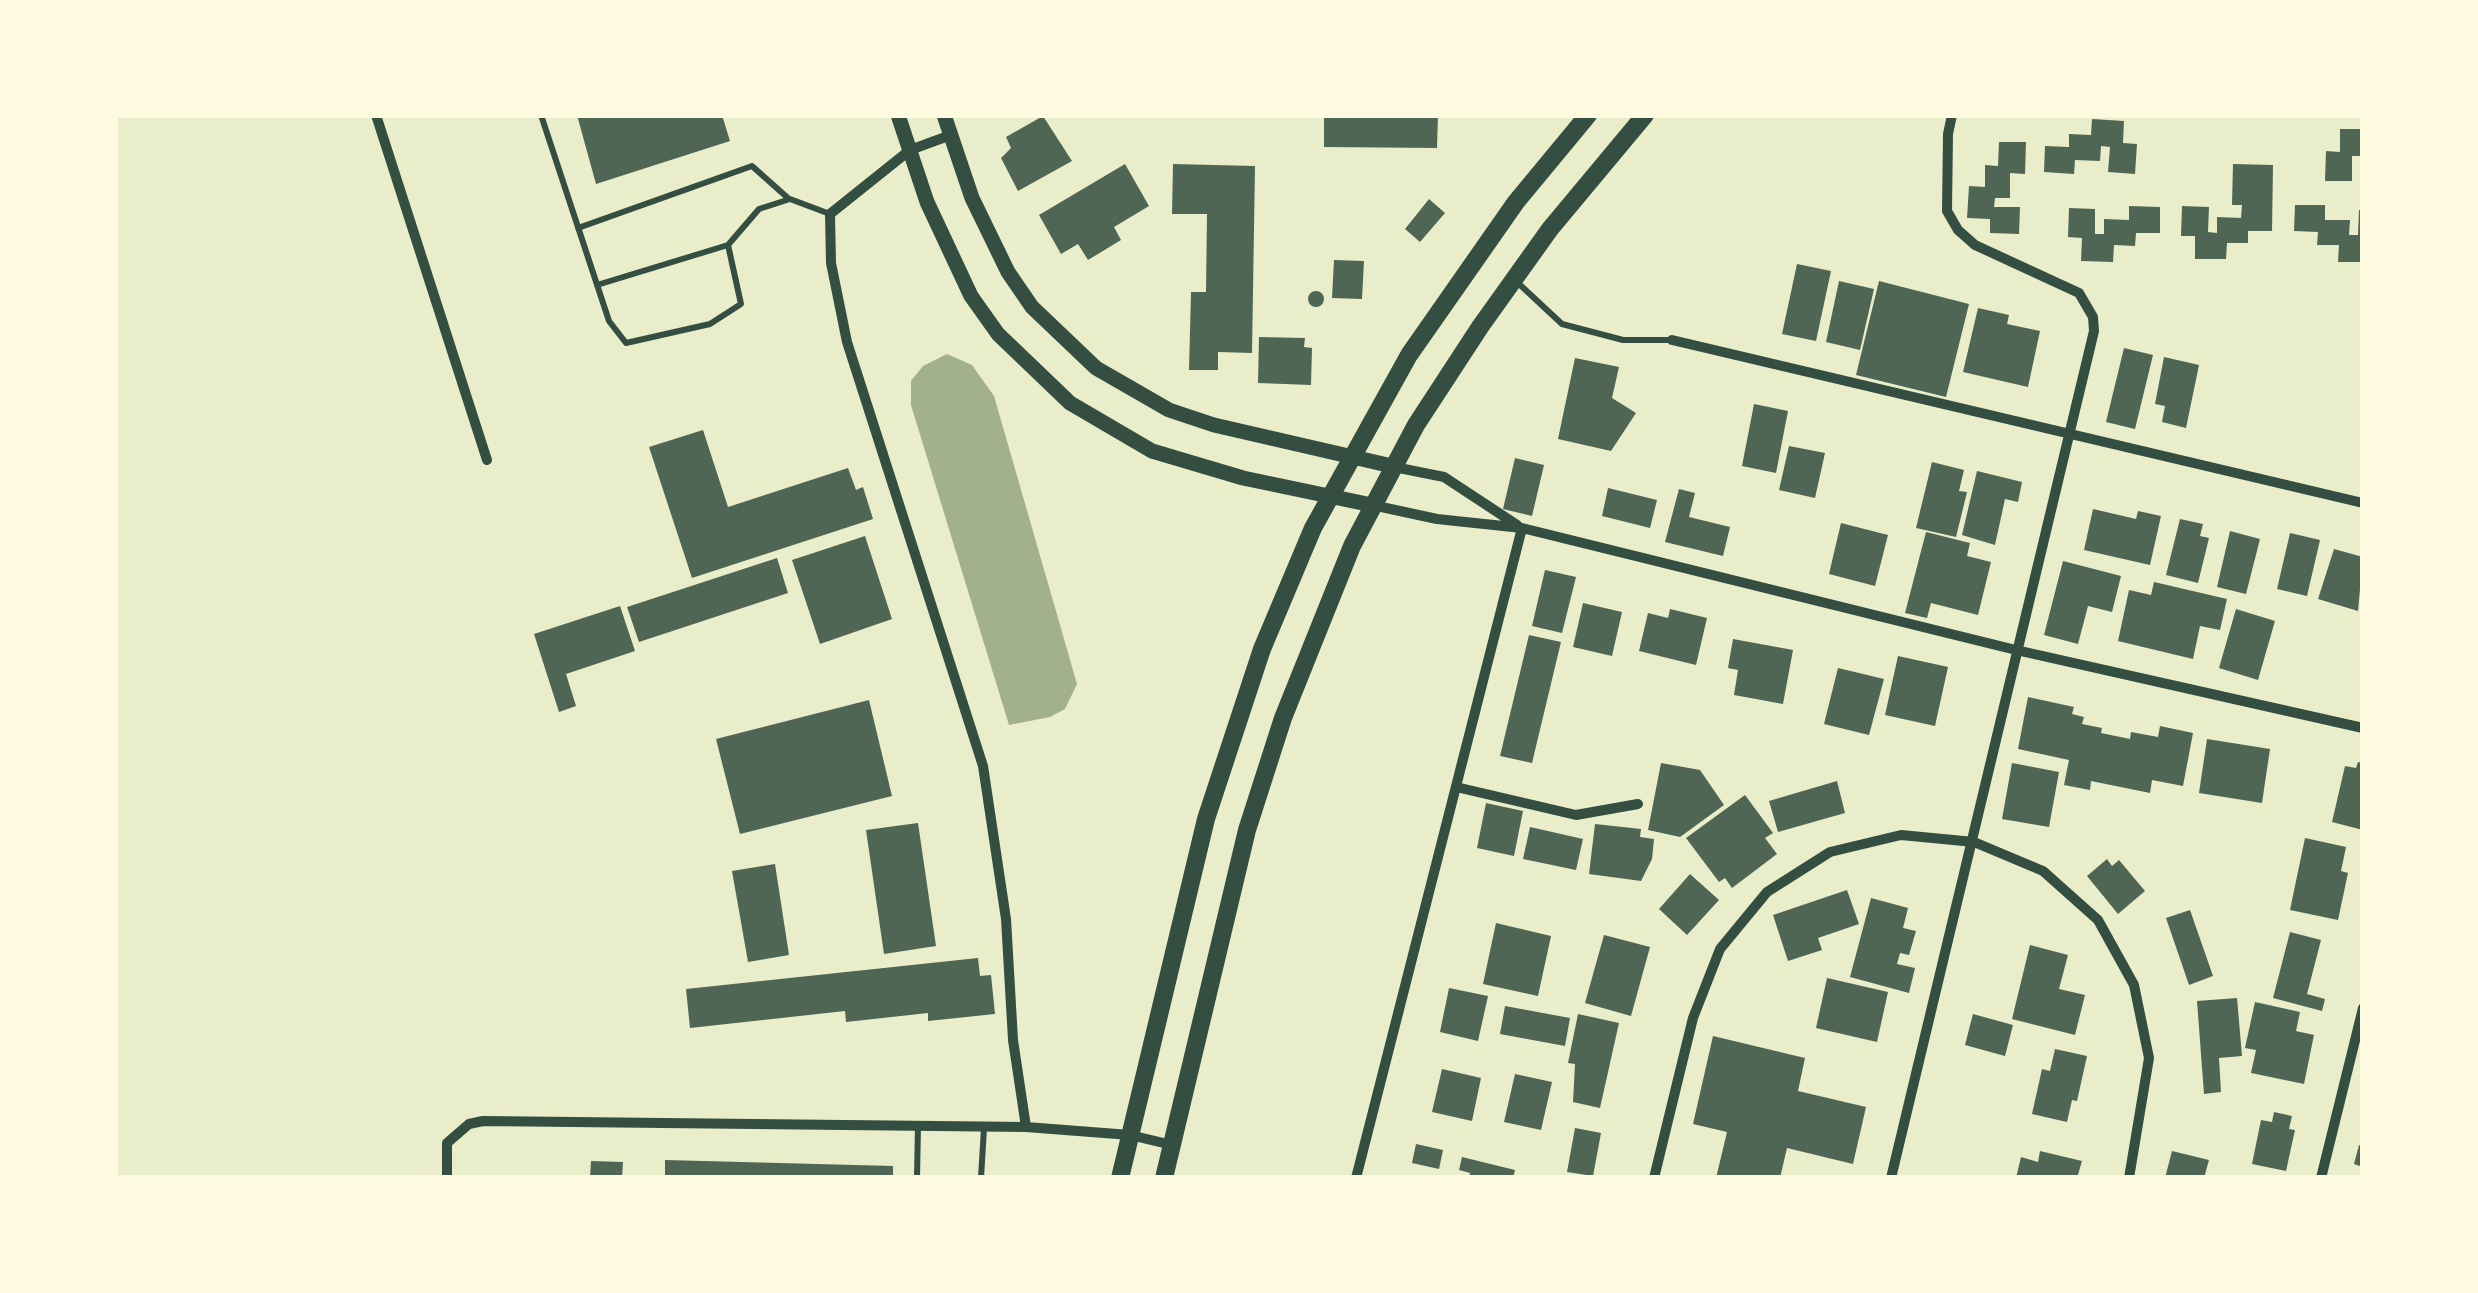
<!DOCTYPE html>
<style>
body{margin:0}
#map{position:relative;width:2478px;height:1293px;overflow:hidden;background:#e9edc9;font-family:Signika,sans-serif}
canvas{display:block}
.frame{position:absolute;inset:0;border:118px solid #fefae0;pointer-events:none}
</style>
<div id="map">
<canvas width="2478" height="1293"></canvas>
<div class="frame"></div>
</div>
<script>
const g = document.querySelector('canvas').getContext('2d');
g.lineJoin = 'round';
function paint(path, color) { g.fillStyle = color; g.fill(path, 'evenodd'); }
const poly = rows => new Path2D(rows.map(r => 'M' + r).join(''));
function strokePath(path, color, width, dash) { g.strokeStyle = color; g.lineWidth = width; g.lineCap = dash ? 'butt' : 'round'; g.setLineDash(dash || []); g.stroke(path); }
paint(poly([
 [947,354,972,365,994,396,1077,684,1065,709,1050,717,1009,725,911,405,911,381,923,366]
]), '#a3b18a');
paint(poly([
 [577,115,722,115,730,141,596,184],
 [1324,115,1438,115,1437,148,1324,147],
 [1043,116,1072,161,1018,191,1001,158,1011,148,1006,137],
 [2092,119,2124,121,2123,143,2137,144,2135,174,2108,172,2110,147,2101,146,2100,161,2075,160,2074,174,2044,172,2045,146,2069,147,2069,134,2091,135],
 [2340,129,2363,129,2363,156,2352,156,2352,181,2325,181,2326,151,2340,152],
 [1999,142,2026,142,2025,174,2010,173,2010,198,1995,198,1994,207,2020,207,2019,234,1990,233,1990,219,1967,218,1969,186,1985,187,1985,165,1998,166],
 [1125,164,1149,206,1114,227,1121,240,1088,260,1078,244,1061,254,1039,215],
 [1173,164,1255,166,1252,353,1218,352,1218,370,1189,370,1191,292,1206,292,1207,214,1172,214],
 [2233,164,2273,165,2272,231,2248,231,2248,243,2227,243,2226,259,2195,259,2195,236,2181,236,2182,206,2209,207,2208,232,2217,233,2217,217,2241,218,2242,205,2232,205],
 [1429,199,1445,213,1420,242,1405,229],
 [2295,205,2325,205,2325,220,2350,220,2349,235,2358,235,2359,210,2363,210,2363,262,2338,262,2339,245,2317,245,2318,232,2294,231],
 [2129,206,2160,207,2160,233,2136,233,2135,246,2114,245,2113,262,2081,261,2082,238,2068,237,2069,208,2095,209,2095,234,2104,234,2104,219,2129,220],
 [1334,260,1364,261,1362,299,1332,298],
 [1797,264,1831,271,1816,341,1782,334],
 [1839,281,1874,289,1860,350,1826,342],
 [1879,281,1969,304,1946,397,1856,375],
 '1308 299a8 8 0 1 1 16 0a8 8 0 1 1-16 0Z',
 [1978,308,2009,315,2007,324,2040,331,2028,387,1963,372],
 [1259,337,1305,338,1304,347,1312,348,1311,385,1258,383],
 [2124,348,2153,355,2135,429,2106,422],
 [2164,357,2199,365,2186,428,2162,422,2165,406,2155,404],
 [1575,358,1619,367,1612,398,1636,413,1611,451,1558,439],
 [1754,404,1788,411,1776,473,1742,466],
 [703,430,728,507,848,468,856,490,863,487,873,519,692,578,649,447],
 [1789,446,1825,453,1815,498,1779,490],
 [1515,458,1544,465,1532,516,1503,509],
 [1932,462,1964,470,1959,491,1967,492,1956,537,1916,528],
 [1977,471,2022,482,2018,502,2005,499,1995,545,1962,535],
 [1608,488,1657,500,1650,528,1602,516],
 [1679,489,1695,493,1689,517,1730,527,1723,556,1665,542],
 [2093,509,2136,519,2138,511,2161,516,2150,565,2084,550],
 [2180,519,2203,524,2200,536,2209,538,2198,583,2166,575],
 [1841,523,1888,535,1875,586,1829,574],
 [2230,531,2260,539,2246,594,2217,587],
 [1926,532,1970,543,1967,556,1991,562,1978,615,1931,603,1927,618,1905,613],
 [2290,533,2320,540,2307,596,2277,589],
 [865,536,892,619,820,644,792,560],
 [2334,549,2363,557,2358,611,2318,599],
 [777,558,788,593,639,642,627,607],
 [2063,561,2121,576,2112,612,2088,606,2078,644,2044,635],
 [1545,570,1576,577,1562,633,1532,626],
 [2154,582,2227,599,2220,630,2200,626,2193,659,2118,641,2129,590,2151,595],
 [1583,603,1622,612,1612,656,1573,647],
 [620,606,635,651,566,674,576,706,559,712,534,634],
 [1670,609,1707,618,1696,665,1639,651,1648,613,1668,618],
 [2236,609,2275,621,2258,680,2219,668],
 [1529,635,1561,642,1532,763,1500,756],
 [1733,639,1793,650,1783,704,1734,695,1738,670,1728,668],
 [1898,656,1948,667,1935,726,1885,715],
 [1838,668,1884,679,1869,735,1824,724],
 [2028,697,2074,707,2072,714,2084,717,2082,724,2102,728,2101,733,2130,739,2131,732,2158,737,2160,726,2193,733,2183,786,2152,780,2150,793,2091,781,2090,790,2064,785,2069,760,2018,749],
 [869,700,892,796,740,834,716,739],
 [2207,739,2270,749,2262,803,2199,793],
 [2358,762,2363,763,2363,830,2332,822,2345,766,2356,768],
 [1661,763,1700,770,1724,805,1680,837,1648,830],
 [2012,763,2059,772,2049,827,2002,819],
 [1837,781,1845,813,1778,832,1769,801],
 [1745,795,1773,833,1765,838,1777,854,1732,888,1725,878,1719,882,1686,838],
 [1486,803,1523,811,1514,856,1477,848],
 [918,823,936,946,884,954,866,830],
 [1595,824,1641,829,1640,837,1654,839,1652,859,1641,881,1589,874],
 [1530,827,1583,839,1576,870,1523,859],
 [2305,838,2346,847,2341,871,2348,873,2338,920,2290,910],
 [2107,859,2112,866,2119,860,2145,891,2118,914,2087,876],
 [775,864,789,955,748,962,732,871],
 [1690,874,1719,900,1687,935,1659,909],
 [1847,890,1859,924,1818,938,1822,950,1788,961,1773,915],
 [1871,898,1908,908,1903,928,1916,931,1909,955,1900,953,1897,964,1915,968,1909,993,1850,977],
 [2190,910,2213,976,2189,985,2166,918],
 [1496,923,1551,936,1538,996,1483,984],
 [2290,932,2321,940,2307,994,2325,999,2322,1011,2273,998],
 [1604,935,1650,947,1631,1016,1585,1003],
 [2030,945,2068,955,2059,989,2085,995,2075,1035,2012,1019],
 [978,958,980,976,991,975,995,1014,928,1021,928,1013,846,1022,845,1011,690,1028,686,989],
 [1827,978,1888,992,1877,1042,1816,1028],
 [1449,988,1488,996,1478,1041,1440,1032],
 [2237,998,2242,1056,2219,1058,2221,1092,2204,1094,2197,1001],
 [2255,1002,2300,1012,2296,1031,2314,1035,2304,1084,2251,1073,2256,1050,2245,1048],
 [1505,1006,1570,1018,1565,1046,1500,1034],
 [1578,1014,1619,1023,1600,1108,1573,1102,1575,1064,1568,1063],
 [1973,1014,2013,1025,2005,1056,1965,1045],
 [1713,1036,1805,1058,1798,1091,1866,1107,1853,1164,1787,1148,1780,1178,1716,1178,1727,1132,1693,1124],
 [2055,1049,2087,1056,2077,1101,2072,1100,2067,1122,2032,1114,2042,1069,2050,1071],
 [1442,1069,1481,1078,1472,1121,1432,1112],
 [1515,1074,1552,1082,1541,1130,1504,1122],
 [2274,1112,2292,1116,2289,1129,2295,1130,2286,1171,2252,1164,2261,1120,2272,1122],
 [1575,1128,1601,1133,1593,1176,1567,1172],
 [1416,1144,1443,1150,1439,1169,1412,1163],
 [2359,1145,2363,1146,2363,1167,2354,1164],
 [2040,1151,2082,1161,2077,1178,2016,1178,2021,1157,2038,1162],
 [2172,1151,2209,1160,2204,1178,2165,1178],
 [1462,1157,1515,1170,1513,1178,1469,1178,1470,1173,1459,1170],
 [665,1160,893,1166,893,1178,665,1178],
 [591,1161,623,1162,622,1178,590,1178]
]), '#4f6655');
strokePath(poly([
 [541,115,609,321,626,343,710,324,741,304,728,245,759,209,790,199,830,214],
 [578,228,752,166,789,199],
 [1518,283,1562,324,1623,340,1672,340],
 [597,285,728,245],
 [917,1178,918,1125],
 [981,1178,984,1128]
]), '#344e41', 6);
strokePath(poly([
 [376,115,487,460],
 [951,135,910,150,830,214,831,263,847,342,983,766,1006,919,1013,1040,1026,1127,1130,1135,1172,1145],
 [1672,340,2363,503],
 [1394,467,1444,477,1517,525],
 [1372,505,1437,519,1522,528,2016,650,2363,728],
 [1456,787,1576,815,1638,804],
 [447,1178,447,1143,469,1124,483,1121,1026,1127],
 [1356,1178,1522,528],
 [1654,1178,1693,1018,1720,949,1767,892,1830,852,1901,835,1974,842,2043,871,2098,920,2134,985,2149,1058,2129,1178],
 [1891,1178,2094,331,2093,317,2079,293,1975,245,1958,230,1947,211,1948,134,1952,115],
 [2321,1178,2363,1008]
]), '#344e41', 10);
strokePath(poly([
 [898,115,927,202,971,296,998,334,1070,403,1152,451,1243,478,1372,505],
 [944,115,972,198,1008,272,1032,307,1096,368,1169,410,1214,425,1392,466]
]), '#344e41', 15);
strokePath(poly([
 [1120,1178,1206,819,1262,649,1313,528,1409,355,1516,202,1588,115],
 [1164,1178,1247,830,1283,718,1352,546,1416,425,1480,327,1550,229,1645,115]
]), '#344e41', 18);
</script>
